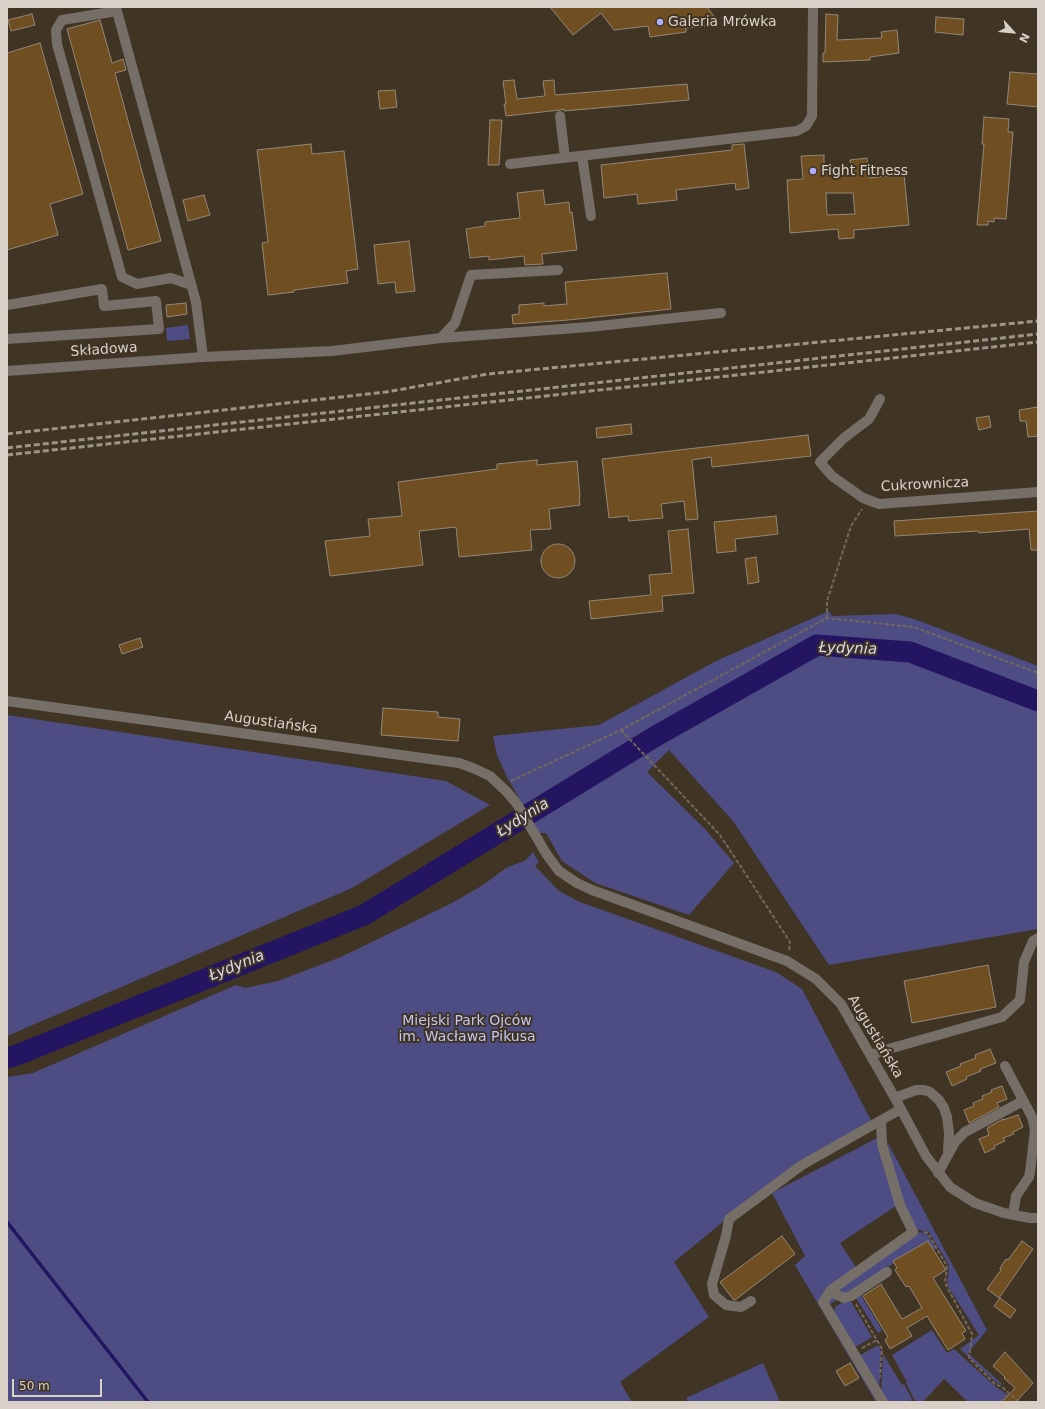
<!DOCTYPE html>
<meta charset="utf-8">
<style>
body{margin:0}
#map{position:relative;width:1045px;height:1409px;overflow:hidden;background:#403425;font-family:"DejaVu Sans",sans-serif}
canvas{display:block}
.frame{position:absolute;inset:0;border:8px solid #d9d1c8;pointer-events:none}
.north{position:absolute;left:993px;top:12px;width:40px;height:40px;-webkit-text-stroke:3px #403425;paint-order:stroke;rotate:117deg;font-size:11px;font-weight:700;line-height:16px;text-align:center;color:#d9d1c8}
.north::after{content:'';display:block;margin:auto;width:14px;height:18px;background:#d9d1c8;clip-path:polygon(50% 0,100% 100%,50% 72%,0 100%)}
.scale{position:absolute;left:12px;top:1379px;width:90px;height:18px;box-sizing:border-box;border:2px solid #d9d1c8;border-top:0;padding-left:5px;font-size:12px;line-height:14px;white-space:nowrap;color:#d9d1c8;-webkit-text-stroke:3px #403425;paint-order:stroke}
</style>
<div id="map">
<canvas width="1045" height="1409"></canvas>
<div class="frame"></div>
<div class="north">N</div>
<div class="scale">50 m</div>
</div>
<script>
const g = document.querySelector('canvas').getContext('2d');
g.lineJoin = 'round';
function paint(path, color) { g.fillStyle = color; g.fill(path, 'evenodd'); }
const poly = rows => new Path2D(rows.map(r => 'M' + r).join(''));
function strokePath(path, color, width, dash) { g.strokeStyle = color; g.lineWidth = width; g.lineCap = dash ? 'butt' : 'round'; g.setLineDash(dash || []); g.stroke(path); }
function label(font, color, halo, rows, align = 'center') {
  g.font = font + ' "DejaVu Sans",sans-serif'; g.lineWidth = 4; g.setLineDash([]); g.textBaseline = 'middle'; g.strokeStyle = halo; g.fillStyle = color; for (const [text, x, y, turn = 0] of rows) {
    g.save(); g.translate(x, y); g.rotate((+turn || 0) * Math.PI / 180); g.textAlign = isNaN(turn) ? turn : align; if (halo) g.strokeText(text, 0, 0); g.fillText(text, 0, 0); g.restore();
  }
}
paint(poly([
 [188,325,190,339,167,341,166,328],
 [829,611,832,616,896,614,917,620,1038,666,1038,929,829,965,733,821,669,750,647,772,705,829,734,863,689,915,595,883,562,861,546,833,534,833,517,804,520,800,507,777,497,755,493,736,599,725,716,661],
 [7,715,446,781,490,805,352,888,7,1036],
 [533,852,539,862,535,866,559,891,580,902,776,972,802,989,872,1122,774,1180,674,1262,709,1317,620,1382,632,1402,7,1402,7,1077,33,1073,236,985,245,988,278,981,341,957,452,903,483,885,506,868,526,860],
 [877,1138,896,1206,840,1243,859,1272,920,1232,927,1234,936,1248,934,1250,928,1241,893,1261,894,1263,824,1308,878,1402,876,1402,795,1265,805,1256,772,1193],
 [887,1141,987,1330,968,1353,1003,1385,997,1383,960,1349,979,1335,947,1285,949,1265,929,1232,918,1230,903,1207,903,1204],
 [859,1292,882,1330,878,1333,854,1295],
 [849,1298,872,1337,854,1348,834,1312,835,1307],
 [932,1330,947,1353,954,1349,995,1386,1008,1395,1002,1402,968,1402,944,1379,923,1402,915,1401,906,1383,907,1382,892,1355],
 [878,1345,881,1351,879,1391,859,1356],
 [883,1354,902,1385,904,1384,912,1399,910,1402,885,1402,881,1395],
 [763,1363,780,1402,688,1402,686,1398]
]), '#4d4d83');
strokePath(poly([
 [7,1222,148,1402]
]), '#231561', 3.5);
strokePath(poly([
 [7,1058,17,1055,364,915,656,736,817,645,910,652,1038,701]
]), '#231561', 21);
const building = poly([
 [550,7,707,7,716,19,708,26,686,28,686,32,650,37,648,26,614,30,601,13,573,35,550,7],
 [32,14,35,25,11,31,8,20,32,14],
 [826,14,838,15,837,40,882,38,881,32,897,30,899,53,870,57,870,60,823,62,823,53,825,53,826,14],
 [936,17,964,19,963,35,935,32,936,17],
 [100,20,112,63,123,59,126,70,115,73,161,241,128,250,67,29,100,20],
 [40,43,83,194,50,204,58,235,7,250,7,53,40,43],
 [1010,72,1038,74,1038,107,1007,104,1010,72],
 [514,80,517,99,545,96,543,81,554,80,555,95,687,84,689,100,564,111,564,109,560,110,506,116,504,104,506,104,503,81,514,80],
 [395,90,397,107,380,109,378,91,395,90],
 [984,117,1009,119,1008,132,1013,132,1006,219,994,218,994,222,988,221,988,225,977,225,984,144,982,144,984,117],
 [490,120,502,120,499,165,488,165,490,120],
 [311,144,312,154,344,151,358,269,346,271,348,283,294,290,294,292,268,295,262,243,268,242,257,150,311,144],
 [744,144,749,188,736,190,735,183,676,190,677,200,638,204,637,194,604,198,601,165,732,150,732,145,744,144],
 [824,155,824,171,851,170,850,160,867,158,869,178,904,174,909,225,854,230,854,238,839,239,838,229,790,233,787,180,803,179,801,156,824,155],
 [826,193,853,193,855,214,827,215,826,193],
 [543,190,545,205,569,202,570,213,572,212,577,250,542,254,543,264,525,265,524,256,489,260,489,256,470,258,466,229,485,226,485,222,520,218,517,193,543,190],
 [204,195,210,215,188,221,183,200,204,195],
 [409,241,415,291,396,293,395,282,378,284,374,245,409,241],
 [667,273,671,309,568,320,513,324,512,315,519,314,519,305,544,303,544,306,567,304,565,282,667,273],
 [186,303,187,314,167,317,166,305,186,303],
 [1038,407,1038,436,1028,437,1026,421,1020,421,1019,410,1038,407],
 [989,416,991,427,979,430,976,418,989,416],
 [631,424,632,434,597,438,596,428,631,424],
 [808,435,811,456,712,467,711,457,692,460,698,519,686,520,684,501,661,504,663,518,629,521,628,516,609,518,602,459,808,435],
 [537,460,537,465,577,461,580,497,579,497,580,505,549,509,551,529,530,530,532,550,459,557,456,527,419,531,423,565,330,576,325,541,370,536,368,519,402,516,398,482,497,469,497,464,537,460],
 [1038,511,1038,550,1031,550,1029,529,979,533,978,531,895,536,894,521,1038,511],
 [776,516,778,534,735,539,736,551,717,553,714,522,776,516],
 [688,529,694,593,662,596,663,611,591,619,589,601,651,595,649,575,672,573,668,531,688,529],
 '541 561a17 17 0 1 1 34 0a17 17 0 1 1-34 0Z',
 [756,557,759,582,748,584,745,559,756,557],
 [140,638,143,647,122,654,119,645,140,638],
 [383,708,438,712,438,717,460,719,458,741,381,735,383,708],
 [988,965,996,1007,912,1023,904,981,988,965],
 [990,1049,996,1063,980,1069,981,1071,966,1077,967,1079,952,1086,946,1072,961,1066,960,1064,976,1058,975,1055,990,1049],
 [1002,1086,1007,1099,997,1103,999,1107,969,1123,964,1110,974,1106,973,1103,983,1099,982,1096,992,1092,991,1090,1002,1086],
 [1018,1115,1023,1127,1013,1132,1014,1134,1003,1138,1005,1141,994,1146,995,1148,985,1153,979,1139,989,1135,987,1128,1003,1119,1003,1120,1018,1115],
 [782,1236,795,1254,735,1300,733,1299,720,1282,782,1236],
 [928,1241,946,1270,933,1278,966,1331,962,1333,965,1339,948,1350,927,1316,907,1328,912,1336,890,1349,885,1340,888,1337,863,1296,881,1284,902,1319,922,1308,909,1286,906,1287,895,1270,897,1268,893,1261,928,1241],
 [1022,1241,1033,1249,999,1298,987,1289,1001,1270,1000,1268,1006,1259,1008,1260,1022,1241],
 [1000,1298,1016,1310,1010,1318,994,1306,1000,1298],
 [1005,1352,1033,1383,1016,1402,1002,1402,1015,1388,1004,1378,1005,1377,993,1366,1005,1352],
 [850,1363,859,1378,845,1386,836,1371,850,1363]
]);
paint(building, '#6f4e21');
strokePath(building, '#958776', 1);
strokePath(poly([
 [827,618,827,601,851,526,862,509],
 [621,730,720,835,790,942,789,951],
 [511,781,621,730,827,618,914,627,1038,673],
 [924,1232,928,1233,947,1266,945,1283,972,1334,969,1358,995,1384,1002,1387,1019,1402],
 [856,1304,882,1349,880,1377],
 [862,1348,877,1340],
 [1001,1402,1009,1394]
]), '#73685b', 2, [4, 2]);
strokePath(poly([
 [560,116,565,158],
 [582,156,591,216],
 [510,164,797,131,806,126,812,116,813,7],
 [191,285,171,278,137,284,122,277,57,44,56,30,62,20,117,11,196,302,203,357],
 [7,305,102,289,104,306,156,301,159,329,7,339],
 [441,338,589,327,721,313],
 [7,371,203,357,332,351,441,338,455,323,471,275,558,270],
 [880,399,869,419,844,438,820,462,832,476,863,498,879,504,1038,492],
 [7,701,459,763,473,768,490,776,507,792,517,804,547,855,559,871,577,883,592,890,787,961,816,979,841,1004,895,1098,926,1156,950,1187,975,1203,1004,1213,1030,1218,1038,1218],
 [871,1055,892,1048,1002,1017,1020,1000,1024,962,1033,941,1038,938],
 [1005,1066,1032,1117,1035,1130,1030,1172,1029,1177,1016,1196,1013,1215],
 [895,1098,916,1090,924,1090,930,1092,939,1100,944,1108,947,1117,949,1133,948,1151],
 [881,1121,882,1144,900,1205,913,1232,831,1290,823,1302,883,1402],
 [938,1173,955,1142,965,1132,1023,1101],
 [831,1290,835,1294,844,1298,851,1296,887,1272],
 [751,1301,741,1307,726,1305,714,1295,712,1284,726,1236,729,1219,802,1165,901,1109]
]), '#756f68', 10);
strokePath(poly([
 [7,434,386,392,488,374,1038,321],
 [7,448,1038,334],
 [7,455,1038,342]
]), '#9e958a', 3, [6, 3]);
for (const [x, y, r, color] of [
 [660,22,4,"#adaffb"],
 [813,171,4,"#adaffb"]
]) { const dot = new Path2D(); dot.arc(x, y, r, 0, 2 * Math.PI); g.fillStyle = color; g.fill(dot); strokePath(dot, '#403425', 1.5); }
label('14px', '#d9d1c8', '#403425', [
 ["Galeria Mrówka",668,22],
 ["Fight Fitness",821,171]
], 'left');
label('14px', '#d9d1c8', '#403425', [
 ["Składowa",104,350,-4],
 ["Cukrownicza",925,485,-3],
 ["Augustiańska",271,723,8],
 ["Augustiańska",875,1037,59]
]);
label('14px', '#c3c6f2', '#403425', [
 ["Miejski Park Ojców",467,1021],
 ["im. Wacława Pikusa",467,1037]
]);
label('italic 15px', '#dadbf2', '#403425', [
 ["Łydynia",848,649,2],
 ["Łydynia",523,818,-32],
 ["Łydynia",237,966,-22]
]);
</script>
